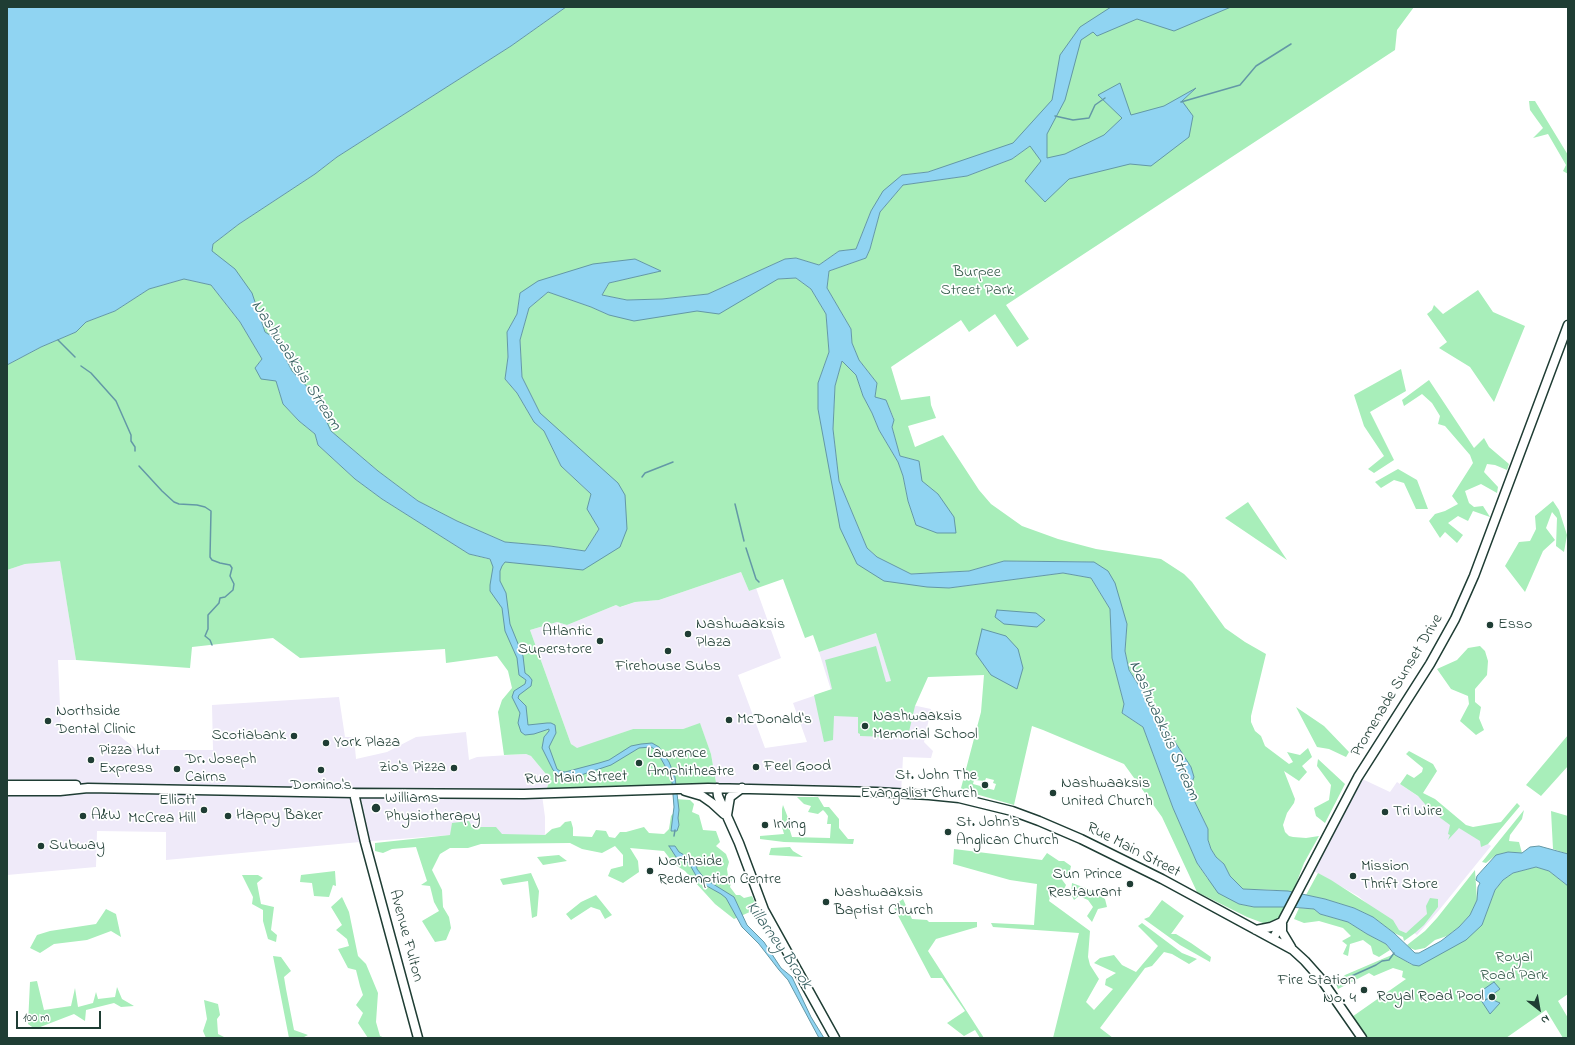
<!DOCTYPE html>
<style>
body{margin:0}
#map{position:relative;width:1575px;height:1045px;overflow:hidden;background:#fff;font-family:"Indie Flower",sans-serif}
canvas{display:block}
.frame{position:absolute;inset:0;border:8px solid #1f3d34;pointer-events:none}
.north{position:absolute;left:1519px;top:989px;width:40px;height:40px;-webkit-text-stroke:3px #fff;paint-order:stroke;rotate:149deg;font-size:11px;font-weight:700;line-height:16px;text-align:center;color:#1f3d34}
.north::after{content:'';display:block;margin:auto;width:14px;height:18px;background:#1f3d34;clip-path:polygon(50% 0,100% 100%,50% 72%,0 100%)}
.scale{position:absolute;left:16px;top:1011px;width:85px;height:18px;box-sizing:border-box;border:2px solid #1f3d34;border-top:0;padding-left:5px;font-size:12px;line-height:14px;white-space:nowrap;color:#1f3d34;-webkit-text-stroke:3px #fff;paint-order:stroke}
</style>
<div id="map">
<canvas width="1575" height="1045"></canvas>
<div class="frame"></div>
<div class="north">N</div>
<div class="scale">100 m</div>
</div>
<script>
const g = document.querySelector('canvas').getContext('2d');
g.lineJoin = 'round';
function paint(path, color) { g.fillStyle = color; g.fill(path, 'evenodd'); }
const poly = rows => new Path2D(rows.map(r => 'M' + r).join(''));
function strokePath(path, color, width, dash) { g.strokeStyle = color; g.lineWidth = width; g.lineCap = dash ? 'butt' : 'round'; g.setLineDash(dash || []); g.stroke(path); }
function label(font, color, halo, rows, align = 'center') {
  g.font = font + ' "Indie Flower",sans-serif'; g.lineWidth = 3.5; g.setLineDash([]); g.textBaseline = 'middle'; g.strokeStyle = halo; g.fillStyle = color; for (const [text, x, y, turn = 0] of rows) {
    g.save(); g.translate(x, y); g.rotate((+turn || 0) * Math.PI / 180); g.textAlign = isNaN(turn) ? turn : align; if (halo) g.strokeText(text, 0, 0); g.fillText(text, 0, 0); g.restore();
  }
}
paint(poly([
 [60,560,76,660,58,660,61,730,115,732,137,750,213,750,212,705,339,697,345,737,354,737,356,759,387,752,416,737,466,732,469,760,477,757,526,754,531,756,550,779,545,794,542,795,545,817,545,835,451,835,360,842,166,860,166,832,97,831,96,867,7,875,7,570,25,564],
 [741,572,749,591,756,588,781,658,738,675,765,748,807,742,793,703,831,690,819,652,876,633,898,702,931,709,924,742,933,751,931,758,903,757,901,794,717,788,711,754,700,724,683,729,633,729,577,749,571,744,530,630,557,622,567,625,616,605,621,607,635,602,659,600],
 [1358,777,1390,792,1397,782,1491,846,1440,909,1417,935,1410,930,1406,933,1399,930,1358,896,1310,869]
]), '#efeaf9');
paint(poly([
 [566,7,1414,7,1397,30,1395,50,1006,305,1029,339,1017,347,995,314,969,332,961,320,891,367,901,400,930,396,931,405,936,418,908,426,915,447,943,435,979,490,991,504,1022,526,1058,539,1096,549,1161,559,1184,574,1192,582,1225,628,1245,642,1266,654,1251,716,1251,722,1255,731,1261,736,1265,746,1289,764,1293,762,1287,752,1300,755,1308,748,1312,757,1302,766,1307,772,1299,781,1284,771,1295,799,1294,803,1287,813,1283,825,1285,832,1289,836,1293,837,1306,838,1319,836,1304,863,1293,892,1275,890,1243,889,1230,876,1224,864,1216,857,1211,849,1208,840,1208,829,1189,790,1194,777,1191,767,1129,669,1125,651,1127,624,1094,562,1004,561,969,571,911,574,877,557,867,548,839,481,833,429,835,386,842,361,856,375,863,396,872,413,879,430,898,462,903,476,908,501,916,525,938,494,921,481,919,461,900,456,892,427,894,419,886,400,875,397,877,383,859,360,852,343,851,329,827,288,829,271,866,258,870,249,880,212,903,185,967,176,1012,159,1030,146,927,172,902,175,871,211,856,249,839,251,819,265,796,258,785,259,708,294,662,299,627,300,602,295,609,283,660,271,635,259,520,293,517,314,507,332,508,357,505,379,517,393,534,422,544,431,561,466,591,494,588,509,599,529,585,551,550,546,505,542,457,521,418,501,378,471,331,431,314,394,292,371,276,339,265,332,251,293,211,251,213,244,239,224,315,174,337,157,511,46],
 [1529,101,1535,101,1568,155,1568,174,1563,171,1566,165,1548,134,1533,138,1543,128,1530,110],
 [796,278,811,289,826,314,829,352,818,383,818,409,857,564,949,588,1063,573,1091,578,1110,609,1112,658,1124,704,1122,713,1143,727,1173,808,1197,863,1207,878,1229,898,1239,904,1254,907,1285,907,1279,919,1275,922,1263,923,1247,917,1197,892,1162,817,1124,764,1043,730,1032,726,1014,805,979,795,960,792,981,712,984,675,928,677,915,706,908,736,892,733,889,737,860,736,860,734,858,733,858,717,834,716,833,740,824,742,814,695,832,689,825,660,876,646,886,682,891,681,876,633,819,652,813,635,805,638,783,579,749,591,741,572,659,600,635,602,620,607,616,605,567,625,557,622,530,630,571,744,577,748,633,729,683,729,700,723,711,754,717,788,545,794,550,779,531,756,526,754,504,755,498,712,502,700,512,688,508,671,497,656,446,663,445,649,300,658,273,638,192,647,190,668,76,660,60,561,25,564,7,570,7,365,41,347,76,332,86,322,115,311,149,289,184,279,211,285,240,322,262,359,255,368,276,381,283,404,299,421,315,434,318,445,355,479,382,499,469,554,496,561,585,568,621,518,540,413,522,377,520,340,529,308,548,292,591,307,609,315,778,279],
 [986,778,994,780,993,783,996,784,994,790,986,788,986,790,983,790,984,787,973,784,974,780,985,781],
 [1478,290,1493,312,1525,326,1494,402,1470,367,1439,348,1447,342,1427,314,1432,310,1434,305,1443,314],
 [1401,369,1406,391,1370,412,1394,460,1374,473,1368,469,1384,456,1364,426,1354,395],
 [1429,380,1474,448,1484,438,1489,447,1509,464,1507,470,1495,465,1487,464,1484,472,1498,487,1497,493,1481,484,1465,491,1469,503,1474,507,1483,506,1490,517,1473,511,1468,521,1458,516,1448,523,1463,535,1457,543,1445,532,1440,538,1429,521,1435,514,1445,511,1458,504,1452,496,1473,463,1470,455,1445,426,1438,424,1440,416,1432,403,1422,394,1404,406,1402,400],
 [1398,469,1417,480,1428,509,1416,509,1404,483,1394,480,1381,488,1375,482],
 [1553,501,1559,510,1567,535,1564,552,1556,546,1557,518,1552,512,1546,528,1555,540,1543,551,1525,592,1505,566,1519,542,1530,541,1536,529,1535,516],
 [1248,502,1271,536,1287,560,1225,518],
 [1480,646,1485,651,1488,661,1487,675,1475,689,1475,702,1481,707,1479,718,1484,730,1476,735,1460,721,1469,704,1468,696,1451,689,1437,669,1457,660,1468,648],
 [1296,707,1324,726,1349,752,1346,757,1329,749,1317,747],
 [1568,735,1568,766,1541,796,1526,785],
 [1409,751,1433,764,1437,771,1423,793,1435,799,1466,825,1473,827,1501,822,1517,803,1520,806,1488,844,1481,847,1480,841,1459,828,1448,840,1450,835,1448,834,1450,825,1431,811,1418,796,1400,784,1407,774,1414,778,1422,772,1423,768,1406,754],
 [1318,759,1345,784,1325,823,1316,816,1314,808,1329,800,1331,785,1317,766],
 [797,797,818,797,824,807,829,807,839,819,839,828,848,839,854,839,853,844,784,842,760,839,760,836,784,834,782,827,782,809,783,805,790,823,788,824,792,837,830,838,831,824,827,824,828,816,825,812,823,810,818,814,808,812,811,806,804,804],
 [675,799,690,800,694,804,692,812,699,815,703,830,716,831,720,842,716,846,726,854,729,862,727,869,728,876,732,880,730,887,736,895,740,895,744,898,752,896,756,905,752,911,734,919,715,904,685,871,674,864,664,851,630,848,638,861,639,872,623,883,608,876,611,869,623,866,623,855,615,846,602,853,582,849,570,843,481,844,468,848,450,848,440,854,432,870,442,890,443,907,449,917,451,928,446,940,435,942,422,921,439,911,434,902,430,886,421,885,427,881,416,847,392,849,383,853,375,851,375,843,450,835,452,823,469,821,472,827,496,827,502,834,545,835,552,829,560,827,565,822,571,821,573,828,573,836,592,837,596,830,606,831,609,837,615,838,620,832,626,832,644,827,649,833,664,834,669,829,671,816,677,809],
 [1524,810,1522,819,1510,835,1509,841,1519,842,1522,853,1508,852,1496,855,1486,863,1482,862],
 [1551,811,1568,816,1568,854,1553,849],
 [790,847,793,851,803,857,769,855,771,848],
 [954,849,1042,860,1047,853,1059,861,1064,861,1071,866,1069,875,1057,871,1056,876,1060,877,1066,885,1061,896,1058,888,1053,885,1049,901,1090,931,1088,957,1090,965,1099,979,1086,1002,1094,1010,1113,989,1105,985,1106,979,1116,973,1094,963,1100,958,1114,955,1122,965,1136,972,1158,946,1138,926,1142,923,1182,953,1197,959,1189,964,1172,954,1164,952,1152,966,1145,968,1100,1028,1113,1038,1053,1038,1079,933,993,927,991,923,1034,925,1037,884,1010,880,953,864],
 [559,855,567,861,543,865,537,857],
 [1536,867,1549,871,1568,886,1568,994,1558,1001,1568,1018,1568,1038,1563,1038,1546,1010,1506,1038,1362,1038,1349,1019,1406,979,1402,977,1403,971,1393,968,1374,976,1369,973,1338,989,1336,984,1345,975,1394,954,1412,965,1482,925,1495,890,1503,880,1513,873],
 [1475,870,1477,900,1470,915,1459,927,1447,936,1435,940,1425,948,1415,950,1410,948,1407,945,1425,931,1437,918],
 [335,871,336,886,333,885,329,897,314,896,312,883,300,882,301,875],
 [531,873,539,891,537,916,532,918,528,881,503,885,500,879],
 [1318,873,1331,880,1393,920,1399,930,1406,933,1427,914,1426,906,1430,898,1438,899,1438,907,1424,925,1415,933,1404,941,1403,937,1394,933,1373,917,1354,908,1325,899,1306,895],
 [242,875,258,875,263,878,257,883,261,904,274,907,271,930,277,935,276,942,268,939,263,921,263,910,252,904,253,897],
 [1072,883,1088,889,1105,899,1107,907,1098,909,1092,922,1087,916,1093,907,1088,900,1079,896,1074,900,1071,894],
 [596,895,612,915,605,919,600,910,591,907,571,920,566,914,581,902],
 [342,897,349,912,358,956,366,964,378,993,376,1022,380,1036,385,1038,368,1038,358,1023,363,1013,356,1005,363,995,360,986,356,970,348,968,338,949,349,946,347,939,336,930,342,925,331,907],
 [903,899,912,919,927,920,929,922,977,922,977,927,936,939,928,951,984,1038,980,1038,975,1030,964,1036,947,1023,965,1011,942,978,931,978,893,906],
 [1162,900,1184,916,1171,934,1176,934,1191,943,1211,957,1210,962,1180,945,1144,919,1149,917],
 [1299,908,1314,909,1320,914,1348,922,1367,934,1386,944,1390,950,1379,957,1373,954,1371,946,1363,940,1350,944,1348,956,1343,954,1347,945,1342,941,1351,936,1343,928,1319,921,1304,923,1294,919],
 [106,909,116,914,121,937,111,931,87,940,54,944,40,953,30,948,37,935,50,931,96,924],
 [273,956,281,957,291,971,284,977,286,989,294,1030,308,1035,302,1038,289,1038],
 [37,981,44,1010,71,1006,75,988,78,1007,93,1003,96,992,98,999,115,997,117,987,122,999,134,1006,121,1007,114,1003,86,1010,85,1021,74,1014,35,1029,28,1024,30,982],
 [204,1000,218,1004,220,1015,217,1019,218,1034,226,1038,206,1038,203,1031,207,1019]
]), '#a8eeba');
const water = poly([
 [7,7,566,7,511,46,337,157,315,174,239,224,213,244,212,251,235,269,252,293,265,332,276,339,292,371,314,394,331,431,378,471,418,501,457,521,505,542,550,546,585,551,599,529,587,509,591,494,561,466,544,431,534,422,517,393,505,379,508,357,507,332,517,314,520,293,538,281,593,264,635,259,661,271,609,283,602,295,627,300,662,299,708,294,785,259,796,258,819,265,839,251,856,249,871,211,883,191,902,175,928,172,1013,143,1052,100,1060,55,1080,27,1111,7,1231,7,1174,31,1137,19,1097,36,1093,32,1081,40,1065,100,1047,134,1047,158,1065,154,1104,135,1122,118,1098,95,1120,83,1131,115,1164,106,1196,88,1182,101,1193,116,1189,137,1151,166,1130,164,1069,179,1045,202,1025,181,1041,161,1030,146,1012,159,967,176,903,185,880,212,870,249,866,258,829,271,827,288,851,329,852,343,859,360,877,383,875,397,886,400,894,420,892,427,900,456,919,461,922,481,938,494,954,517,956,533,937,533,916,525,908,501,903,476,898,462,879,430,872,413,863,396,856,375,842,361,835,386,833,429,839,481,867,548,877,557,911,574,969,571,1004,561,1094,562,1108,571,1115,583,1127,624,1125,651,1129,670,1191,767,1194,777,1189,790,1208,829,1208,840,1211,849,1216,857,1224,864,1230,876,1243,889,1288,891,1325,899,1354,908,1373,917,1394,933,1415,953,1419,953,1441,941,1459,927,1470,915,1477,900,1478,887,1480,883,1476,880,1477,876,1496,855,1508,852,1522,853,1530,847,1539,846,1568,854,1568,886,1549,871,1536,867,1513,873,1503,880,1495,890,1482,925,1466,940,1419,966,1413,965,1395,955,1386,944,1367,934,1348,922,1320,914,1314,909,1290,907,1254,907,1239,904,1218,893,1197,863,1173,808,1143,727,1122,713,1124,704,1112,658,1110,609,1091,578,1063,573,949,588,927,587,884,581,857,564,840,528,818,409,818,383,829,352,826,314,811,289,796,278,778,279,719,314,697,311,634,321,609,315,591,307,548,292,529,308,520,340,522,377,540,413,618,483,625,495,627,529,620,547,583,570,505,562,502,566,500,571,500,581,506,593,510,624,523,656,525,673,529,676,532,680,531,686,519,695,518,698,526,706,528,725,547,723,551,723,555,725,556,733,549,747,557,769,560,771,565,772,599,763,609,760,631,746,641,744,652,743,659,747,669,762,675,777,679,810,678,818,679,825,677,831,671,831,674,807,672,782,669,773,656,750,651,747,639,748,611,765,578,776,568,778,559,775,553,770,542,748,544,737,549,731,549,729,534,734,525,735,521,732,518,723,520,713,512,697,514,691,525,684,526,680,519,675,517,658,505,631,502,608,490,591,490,585,493,567,490,559,469,554,382,499,355,479,318,445,315,434,299,421,283,404,276,381,261,379,255,368,262,359,240,322,211,285,184,279,149,289,115,311,86,322,76,332,41,347,7,365,7,7],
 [997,610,1036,613,1045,620,1037,627,1004,624,995,617,997,610],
 [982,629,1006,636,1018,649,1023,668,1017,689,991,675,976,654,982,629],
 [669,846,675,846,679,852,693,860,696,862,697,869,705,879,734,897,747,925,764,942,781,968,792,977,811,1017,824,1038,819,1038,788,980,779,970,759,944,742,927,726,898,721,894,705,885,699,881,690,865,687,862,676,857,669,846],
 [1494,982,1500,989,1484,1001,1489,998,1500,1003,1490,1014,1477,994,1494,982]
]);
paint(water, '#90d4f2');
strokePath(water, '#6398a6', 1);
strokePath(poly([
 [1181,102,1240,85,1256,66,1291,44],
 [1055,116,1073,120,1089,118,1095,105,1105,98],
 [58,340,75,357],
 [81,366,91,373,116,401,131,435,131,441,135,447,135,451],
 [139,466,162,491,174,502,179,504,197,505,205,507,211,511,210,557,212,560,220,563,230,565,232,568,230,576,234,584,233,590,225,597,220,598,219,603,208,615,208,629,205,636,210,640,212,645],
 [642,477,645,473,673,462],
 [735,504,744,541],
 [746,548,756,579,759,582],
 [674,836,675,830],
 [1338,985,1345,979,1376,965,1382,961,1389,960,1394,953]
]), '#6398a6', 1.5);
const secondary = poly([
 [7,785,76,785],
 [717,788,718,796,739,843,764,910,835,1038],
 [7,791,60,791,88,788,354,793,524,794,708,788,876,792,929,795,959,798,1012,811,1039,821,1081,839,1162,879,1293,950,1305,961,1321,979,1362,1038],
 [685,791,702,796,712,803,724,814],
 [354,793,365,842,418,1038],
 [727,815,730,797,742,788],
 [1282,924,1282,932,1291,947],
 [1256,930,1271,927,1282,922],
 [1273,939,1358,777,1430,664,1455,619,1474,576,1568,325]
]);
strokePath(secondary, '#1f3d34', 11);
strokePath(secondary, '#fff', 8);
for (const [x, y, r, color] of [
 [1490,625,4,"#1f3d34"],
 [688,634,4,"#1f3d34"],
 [600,641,4,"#1f3d34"],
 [668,651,4,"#1f3d34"],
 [729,720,4,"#1f3d34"],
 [48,721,4,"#1f3d34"],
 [865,726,4,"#1f3d34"],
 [294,736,4,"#1f3d34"],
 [326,743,4,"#1f3d34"],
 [91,760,4,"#1f3d34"],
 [639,763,4,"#1f3d34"],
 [756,767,4,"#1f3d34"],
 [454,768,4,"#1f3d34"],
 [177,769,4,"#1f3d34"],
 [321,770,4,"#1f3d34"],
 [985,785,4,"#1f3d34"],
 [1053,793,4,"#1f3d34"],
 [376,808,5,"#1f3d34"],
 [204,810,4,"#1f3d34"],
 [1385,812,4,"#1f3d34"],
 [83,816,4,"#1f3d34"],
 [228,816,4,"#1f3d34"],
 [765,825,4,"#1f3d34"],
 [948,832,4,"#1f3d34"],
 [41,846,4,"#1f3d34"],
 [650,871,4,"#1f3d34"],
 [1353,876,4,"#1f3d34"],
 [1130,884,4,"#1f3d34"],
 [826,902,4,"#1f3d34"],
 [1364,990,4,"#1f3d34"],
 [1492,997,4,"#1f3d34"]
]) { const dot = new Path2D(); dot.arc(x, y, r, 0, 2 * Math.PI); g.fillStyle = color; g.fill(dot); strokePath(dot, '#fff', 1.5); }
label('16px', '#3a604f', '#fff', [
 ["Burpee",977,273],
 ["Street Park",977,291],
 ["Royal",1514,958],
 ["Road Park",1514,976]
]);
label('16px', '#1f3d34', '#fff', [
 ["Nashwaaksis",696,625],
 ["Plaza",696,643],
 ["Esso",1498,625],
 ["Atlantic",592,632,"right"],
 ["Superstore",592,650,"right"],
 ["Firehouse Subs",668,667,"center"],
 ["Northside",56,712],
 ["Dental Clinic",56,730],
 ["Nashwaaksis",873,717],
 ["Memorial School",873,735],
 ["McDonald's",737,720],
 ["Scotiabank",286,736,"right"],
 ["York Plaza",334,743],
 ["Pizza Hut",99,751],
 ["Express",99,769],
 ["Lawrence",647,754],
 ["Amphitheatre",647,772],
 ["Dr. Joseph",185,760],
 ["Cairns",185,778],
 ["Feel Good",764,767],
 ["Zio's Pizza",446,768,"right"],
 ["St. John The",977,776,"right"],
 ["Evangalist Church",977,794,"right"],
 ["Nashwaaksis",1061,784],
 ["United Church",1061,802],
 ["Domino's",321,786,"center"],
 ["Williams",385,799],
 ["Physiotherapy",385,817],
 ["Elliott",196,801,"right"],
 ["McCrea Hill",196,819,"right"],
 ["Tri Wire",1393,812],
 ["A&W",91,816],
 ["Happy Baker",236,816],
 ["St. John's",956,823],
 ["Anglican Church",956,841],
 ["Irving",773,825],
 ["Subway",49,846],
 ["Northside",658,862],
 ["Redemption Centre",658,880],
 ["Mission",1361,867],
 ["Thrift Store",1361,885],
 ["Sun Prince",1122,875,"right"],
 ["Restaurant",1122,893,"right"],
 ["Nashwaaksis",834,893],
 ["Baptist Church",834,911],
 ["Fire Station",1356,981,"right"],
 ["No. 4",1356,999,"right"],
 ["Royal Road Pool",1484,997,"right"]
], 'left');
label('16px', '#1f3d34', '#fff', [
 ["Promenade Sunset Drive",1398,686,-59],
 ["Rue Main Street",576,779,-2],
 ["Rue Main Street",1133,851,27],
 ["Avenue Fulton",405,936,75]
]);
label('italic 17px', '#3b6364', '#fff', [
 ["Nashwaaksis Stream",295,366,57],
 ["Nashwaaksis Stream",1163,731,66],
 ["Killarney Brook",778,946,55]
]);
</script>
